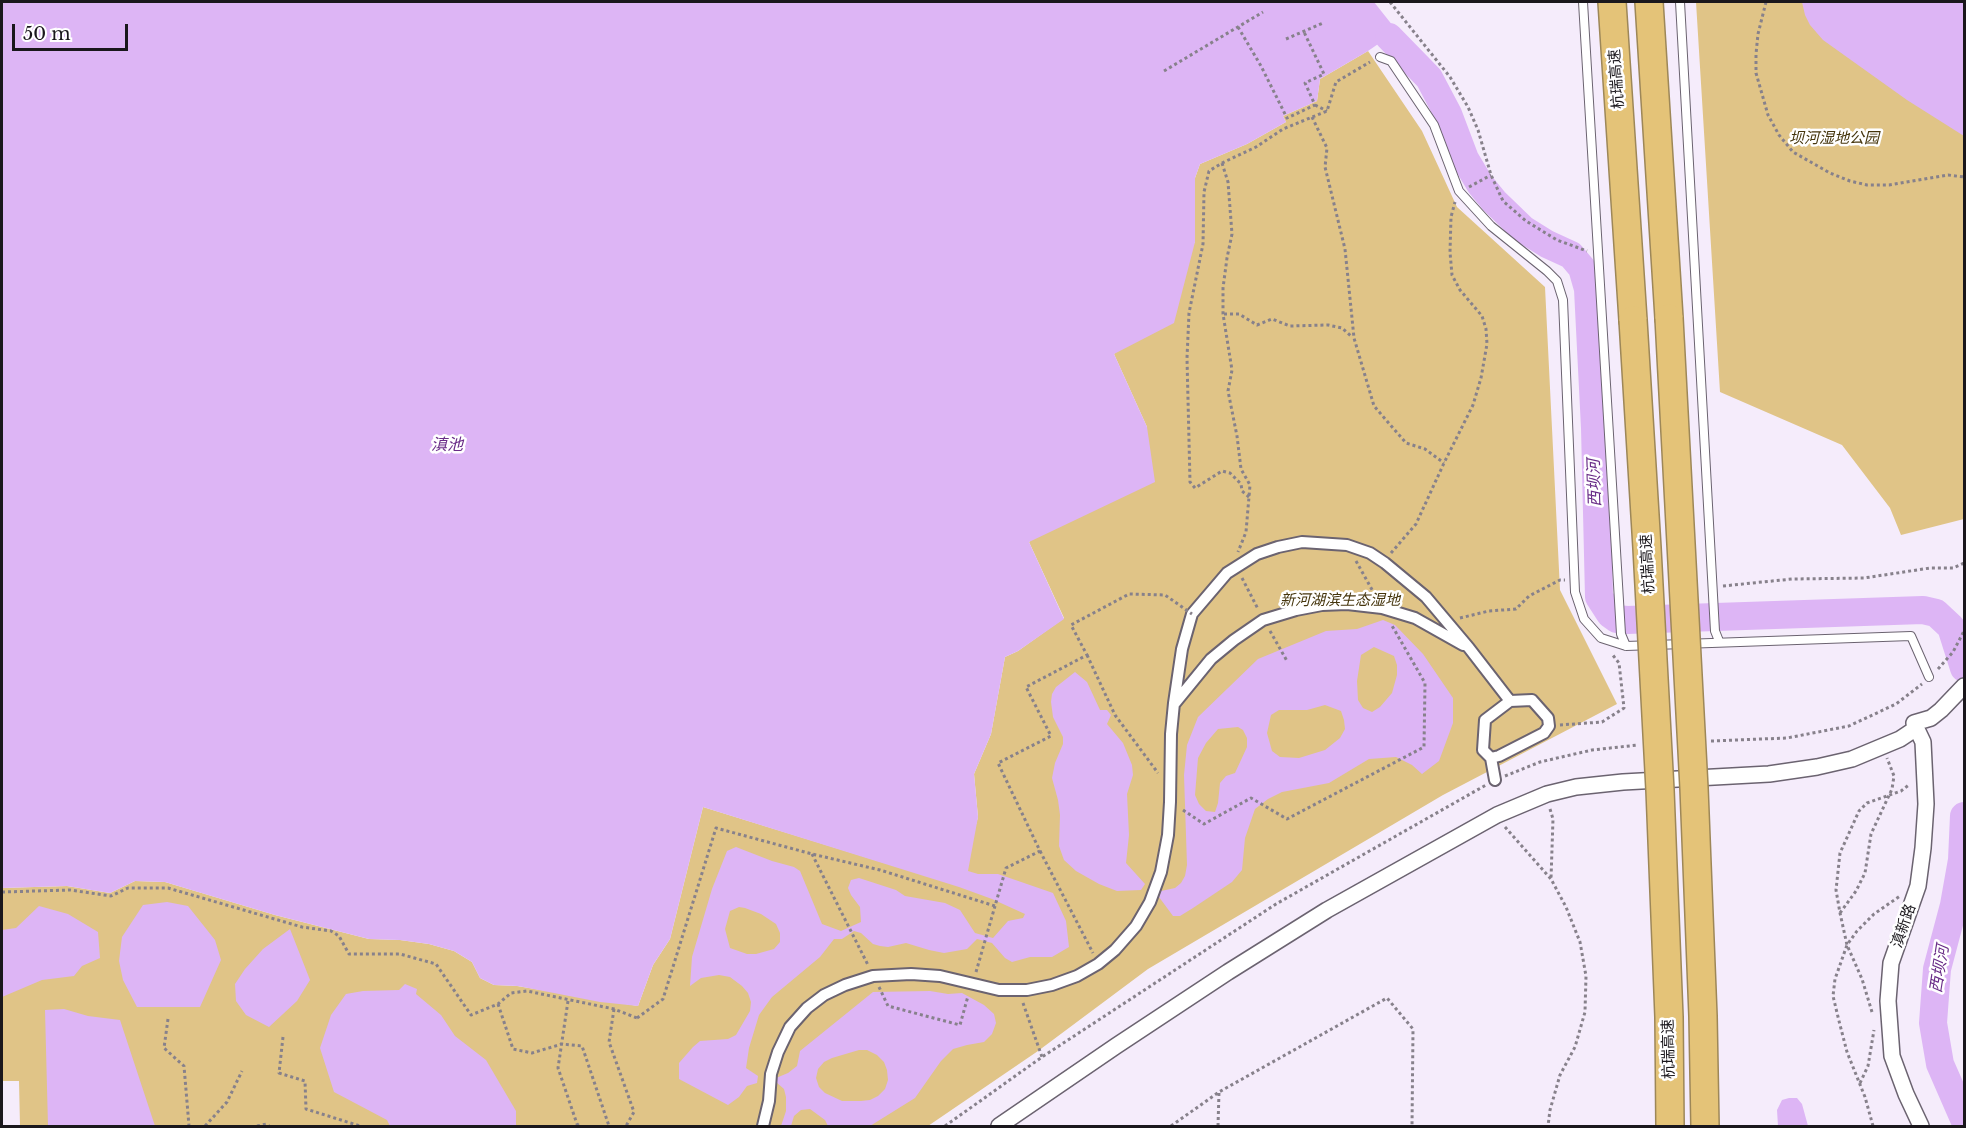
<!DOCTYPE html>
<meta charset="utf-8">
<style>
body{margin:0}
#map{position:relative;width:1966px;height:1128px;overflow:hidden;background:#f5ecfb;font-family:"Libre Baskerville",serif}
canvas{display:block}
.frame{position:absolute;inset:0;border:3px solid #1a171c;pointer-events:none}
.scale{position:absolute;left:12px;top:24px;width:116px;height:27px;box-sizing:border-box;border:3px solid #1a171c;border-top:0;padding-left:8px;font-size:18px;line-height:21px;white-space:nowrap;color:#1a171c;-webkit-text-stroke:4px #fff;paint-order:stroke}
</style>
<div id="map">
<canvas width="1966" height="1128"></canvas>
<div class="frame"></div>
<div class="scale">50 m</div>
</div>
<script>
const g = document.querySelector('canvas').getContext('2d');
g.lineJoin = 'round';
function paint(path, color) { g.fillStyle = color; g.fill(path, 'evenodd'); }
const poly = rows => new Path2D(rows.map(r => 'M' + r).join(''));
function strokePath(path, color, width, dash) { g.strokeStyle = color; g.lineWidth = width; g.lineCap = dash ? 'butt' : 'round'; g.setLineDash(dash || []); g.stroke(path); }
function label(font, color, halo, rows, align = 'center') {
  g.font = font + ' "Libre Baskerville","Noto Sans SC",serif'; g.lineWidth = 5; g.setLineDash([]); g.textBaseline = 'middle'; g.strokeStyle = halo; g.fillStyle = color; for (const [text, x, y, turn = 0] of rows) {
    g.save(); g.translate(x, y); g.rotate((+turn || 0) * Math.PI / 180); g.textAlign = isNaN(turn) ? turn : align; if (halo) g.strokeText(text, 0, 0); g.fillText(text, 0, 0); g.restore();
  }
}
paint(poly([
 [1696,2,1964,2,1964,519,1901,535,1890,508,1842,445,1720,392],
 [1368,51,1422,131,1457,207,1545,287,1560,590,1617,704,1443,795,1148,969,1038,1051,928,1126,20,1126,19,1081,2,1081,2,888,67,886,110,893,135,881,165,882,275,915,369,939,400,940,429,944,454,951,472,962,480,978,494,985,517,986,638,1006,653,965,670,939,703,807,959,886,978,817,974,774,991,734,1005,657,1018,651,1064,618,1029,542,1147,427,1114,354,1195,242,1195,178,1200,164,1247,144,1286,122,1283,116,1317,101,1320,79]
]), '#e0c487');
paint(poly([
 [2,2,1374,2,1397,31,1368,51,1320,79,1317,101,1283,116,1286,122,1247,144,1200,164,1195,178,1195,242,1174,323,1114,354,1147,427,1155,482,1029,542,1064,619,1018,651,1005,657,991,734,974,774,978,817,968,871,978,874,998,874,1053,893,1066,921,1069,947,1052,957,1030,957,1012,962,1005,958,992,943,977,939,967,949,944,953,929,950,906,943,888,947,880,946,873,944,861,933,854,931,842,939,834,939,820,957,772,997,759,1015,749,1048,746,1068,758,1076,757,1083,747,1086,739,1097,728,1105,679,1079,679,1063,693,1047,700,1041,728,1039,736,1035,750,1011,751,1002,748,993,742,986,730,977,719,975,701,978,690,986,692,957,712,889,727,851,736,847,772,861,794,867,800,871,822,924,841,931,861,922,860,907,851,895,848,888,851,880,859,878,896,890,905,896,945,903,960,910,975,933,993,938,1008,921,1023,918,1025,914,992,899,959,887,703,807,670,939,653,965,638,1006,600,1002,518,986,494,985,480,978,472,962,454,951,429,944,400,940,369,939,275,915,165,882,135,881,110,893,67,886,2,888],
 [739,907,745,908,761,914,776,924,780,933,780,942,774,949,756,954,747,954,730,948,725,929,730,911],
 [1802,2,1964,2,1964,136,1907,100,1823,40,1810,25,1805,15],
 [1383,620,1395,625,1423,654,1453,698,1453,723,1439,761,1422,774,1412,765,1396,757,1369,759,1329,783,1282,792,1268,799,1255,809,1245,838,1242,870,1232,882,1193,908,1180,916,1173,916,1159,897,1161,891,1175,888,1181,883,1185,876,1187,865,1184,775,1187,745,1198,717,1258,659,1326,631,1357,629],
 [1374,647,1394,656,1397,665,1397,675,1392,693,1380,707,1372,712,1363,708,1358,700,1357,681,1361,655],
 [1325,705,1341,711,1344,720,1345,729,1340,738,1325,750,1299,758,1280,757,1272,751,1267,733,1271,715,1279,710,1307,710],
 [1238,727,1243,730,1247,738,1247,747,1235,773,1226,776,1220,783,1218,803,1215,812,1206,811,1199,804,1195,795,1198,758,1206,743,1218,729],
 [1075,672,1087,682,1100,710,1107,710,1111,715,1107,724,1123,743,1132,765,1133,775,1127,794,1129,835,1126,863,1145,884,1141,890,1117,891,1099,884,1076,871,1064,860,1059,846,1060,815,1058,800,1052,778,1055,763,1063,744,1063,737,1053,717,1051,702,1052,694,1056,687],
 [167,902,188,906,215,940,221,960,200,1007,137,1007,123,980,119,961,122,937,143,905],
 [39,906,68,914,98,932,100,958,82,966,74,976,42,980,2,997,2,930,16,928],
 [290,929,310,980,297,1001,269,1027,246,1015,236,1001,235,984,245,969,263,949],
 [405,984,417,989,416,994,441,1015,455,1036,486,1060,516,1111,516,1126,390,1126,387,1120,334,1092,320,1048,331,1015,346,994,363,991,399,990],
 [930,991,948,994,962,993,984,1005,994,1014,996,1023,992,1034,984,1042,967,1045,953,1049,941,1061,915,1098,870,1126,828,1126,825,1120,810,1109,801,1110,794,1116,791,1126,781,1126,786,1111,786,1097,784,1089,776,1082,776,1078,788,1073,797,1066,800,1051,873,992],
 [859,1050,867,1050,877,1055,884,1062,887,1070,888,1080,885,1089,878,1096,870,1100,861,1101,842,1101,825,1093,819,1087,816,1078,818,1069,824,1062,832,1058],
 [64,1009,88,1016,120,1020,155,1126,48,1126,45,1010],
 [1789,1098,1797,1098,1802,1104,1808,1126,1778,1126,1777,1110,1782,1100]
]), '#ddb5f5');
strokePath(poly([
 [1389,37,1429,78,1448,114,1465,159,1480,184,1494,201,1523,229,1547,244,1571,255,1582,268,1588,289,1595,428,1599,597,1610,614,1617,619,1627,620,1923,610,1936,613,1951,627,1964,668],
 [1964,816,1962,860,1954,905,1937,969,1933,1023,1940,1064,1964,1119]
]), '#ddb5f5', 28);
const service = poly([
 [1583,2,1621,634,1626,646],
 [1680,2,1715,631,1719,641],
 [1380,57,1391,61,1434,125,1459,191,1491,226,1547,271,1557,281,1563,300,1575,592,1584,619,1601,638,1626,646,1911,636,1929,677]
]);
const pedestrian = poly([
 [1532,700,1548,718,1549,726,1544,733,1499,756,1491,758,1483,750,1485,720,1510,701,1532,700],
 [1175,703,1211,659,1234,640,1263,620,1296,610,1322,605,1347,604,1382,608,1415,618,1463,645],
 [1491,758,1495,780],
 [763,1126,769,1101,771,1074,778,1052,790,1027,807,1008,824,995,845,985,873,976,911,974,940,976,999,990,1027,990,1052,985,1077,976,1098,964,1115,950,1136,926,1150,902,1161,872,1168,835,1170,802,1171,734,1174,703,1182,649,1192,614,1227,573,1257,554,1278,547,1302,542,1347,545,1370,553,1385,563,1426,597,1469,648,1510,701]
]);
const minor = poly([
 [1914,723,1923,742,1926,804,1923,848,1918,886,1891,963,1888,1001,1892,1056,1906,1094,1921,1126],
 [999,1126,1116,1046,1228,972,1327,910,1497,815,1547,794,1576,787,1623,782,1769,774,1817,767,1852,759,1900,739,1915,729,1914,723,1931,718,1941,710,1964,686]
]);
const motorway = poly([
 [1612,2,1633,320],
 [1649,2,1669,318]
]);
strokePath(service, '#6b6370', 10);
strokePath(pedestrian, '#6b6370', 14);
strokePath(minor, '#6b6370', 18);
strokePath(motorway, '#9d8758', 30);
strokePath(poly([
 [1390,2,1450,77,1468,107,1478,130,1491,175,1503,201,1526,221,1557,240,1587,251],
 [1766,2,1758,34,1756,54,1756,73,1768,115,1779,135,1793,152,1830,173,1850,181,1867,185,1889,185,1948,175,1964,177],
 [1238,27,1261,66,1287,118,1315,105,1305,83,1324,74,1304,32],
 [1286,39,1323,23],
 [1164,71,1263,12],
 [1315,105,1327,111],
 [1312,117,1327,148,1325,167,1345,249,1354,338,1374,406,1406,443,1425,449,1444,463],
 [1222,163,1228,182,1232,234,1227,258,1223,288,1223,314,1232,370,1228,391,1237,436,1241,469,1250,485,1246,532,1238,552],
 [1469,187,1491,175],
 [1224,314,1239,314,1257,325,1272,319,1290,326,1328,325,1342,328,1352,337],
 [1249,497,1242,491,1241,484,1230,473,1222,471,1195,488,1190,482,1187,358,1189,313,1203,244,1204,192,1209,171,1222,163,1256,147,1283,129,1327,111,1336,82,1370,62],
 [1391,553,1416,524,1444,463,1473,405,1481,378,1487,344,1486,329,1482,316,1460,290,1452,275,1450,252,1451,217,1455,202],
 [1356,561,1375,595],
 [1242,578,1258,609],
 [1723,586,1792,579,1864,578,1930,568,1953,568,1964,563],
 [1460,618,1489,611,1516,609,1529,596,1560,580,1565,580],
 [1270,631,1287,661],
 [1087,655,1115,715,1158,773],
 [1938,669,1953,652,1964,631],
 [1560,725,1602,722,1624,708,1619,663,1612,654],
 [1711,741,1787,738,1849,726,1896,704,1922,684],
 [1505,776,1540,762,1592,750,1638,745],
 [1550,809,1553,819,1551,879],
 [1183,810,1204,824,1251,798,1287,819,1424,747,1425,683,1391,624],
 [1505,827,1551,879,1566,907,1580,942,1586,976,1585,1012,1575,1047,1560,1075,1550,1110,1548,1126],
 [1040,851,1093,953],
 [812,854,868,965],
 [2,892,70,890,111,896,128,888,168,888,302,927,331,931,339,936,349,954,400,954,436,964,471,1015,498,1004,511,993,527,991,614,1009,637,1018],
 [1840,913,1856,891,1865,873,1871,834,1892,789,1894,776,1887,758],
 [976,972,995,906],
 [879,987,888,1006,960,1025,968,996],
 [568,1001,558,1068,577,1124,580,1126],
 [1023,1003,1042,1057],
 [498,1004,513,1049,532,1053,562,1044,582,1046,609,1126],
 [614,1009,609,1042,634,1112,626,1126],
 [1872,1012,1862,979,1847,945,1840,913,1836,890,1840,853,1859,811,1867,803,1901,791,1910,784],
 [168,1019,164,1048,184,1066,189,1126],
 [283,1037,279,1073,305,1081,306,1109,360,1126],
 [1860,1083,1868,1066,1874,1030],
 [205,1126,227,1102,242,1071],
 [257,1126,267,1124,269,1126],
 [945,1126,1042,1057,1276,904,1486,785],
 [1171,1126,1219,1092,1387,998,1413,1029,1412,1126],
 [1218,1126,1219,1092],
 [1873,1126,1865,1097,1847,1052,1839,1021,1833,996,1835,979,1847,945,1857,931,1874,914,1900,896]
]), '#87818b', 3, [3, 3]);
strokePath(service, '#fff', 8);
strokePath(pedestrian, '#fff', 10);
strokePath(minor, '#fff', 15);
strokePath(motorway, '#e4c378', 27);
const motorwayBridge = poly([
 [1669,318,1694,788,1703,1016,1705,1126],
 [1633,320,1647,548,1660,790,1669,1017,1670,1126]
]);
strokePath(motorwayBridge, '#9d8758', 30, []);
strokePath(poly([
 [637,1018,663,999,716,828,812,854,880,870,995,906,1006,868,1040,851,998,763,1051,736,1026,687,1087,655,1071,625,1129,594,1165,595,1192,614]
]), '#87818b', 3, [3, 3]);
strokePath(motorwayBridge, '#e4c378', 27);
label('15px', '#1a171c', '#fff', [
 ["杭瑞高速",1617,79,-94],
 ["杭瑞高速",1648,564,-93],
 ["滇新路",1904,926,-71],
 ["杭瑞高速",1669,1049,-91]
]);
label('italic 15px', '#45350c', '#fff', [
 ["坝河湿地公园",1834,139],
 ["新河湖滨生态湿地",1340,601]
]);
label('italic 16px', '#692c87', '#fff', [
 ["滇池",447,445],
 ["西坝河",1595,483,-92],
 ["西坝河",1940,969,-81]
]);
</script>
